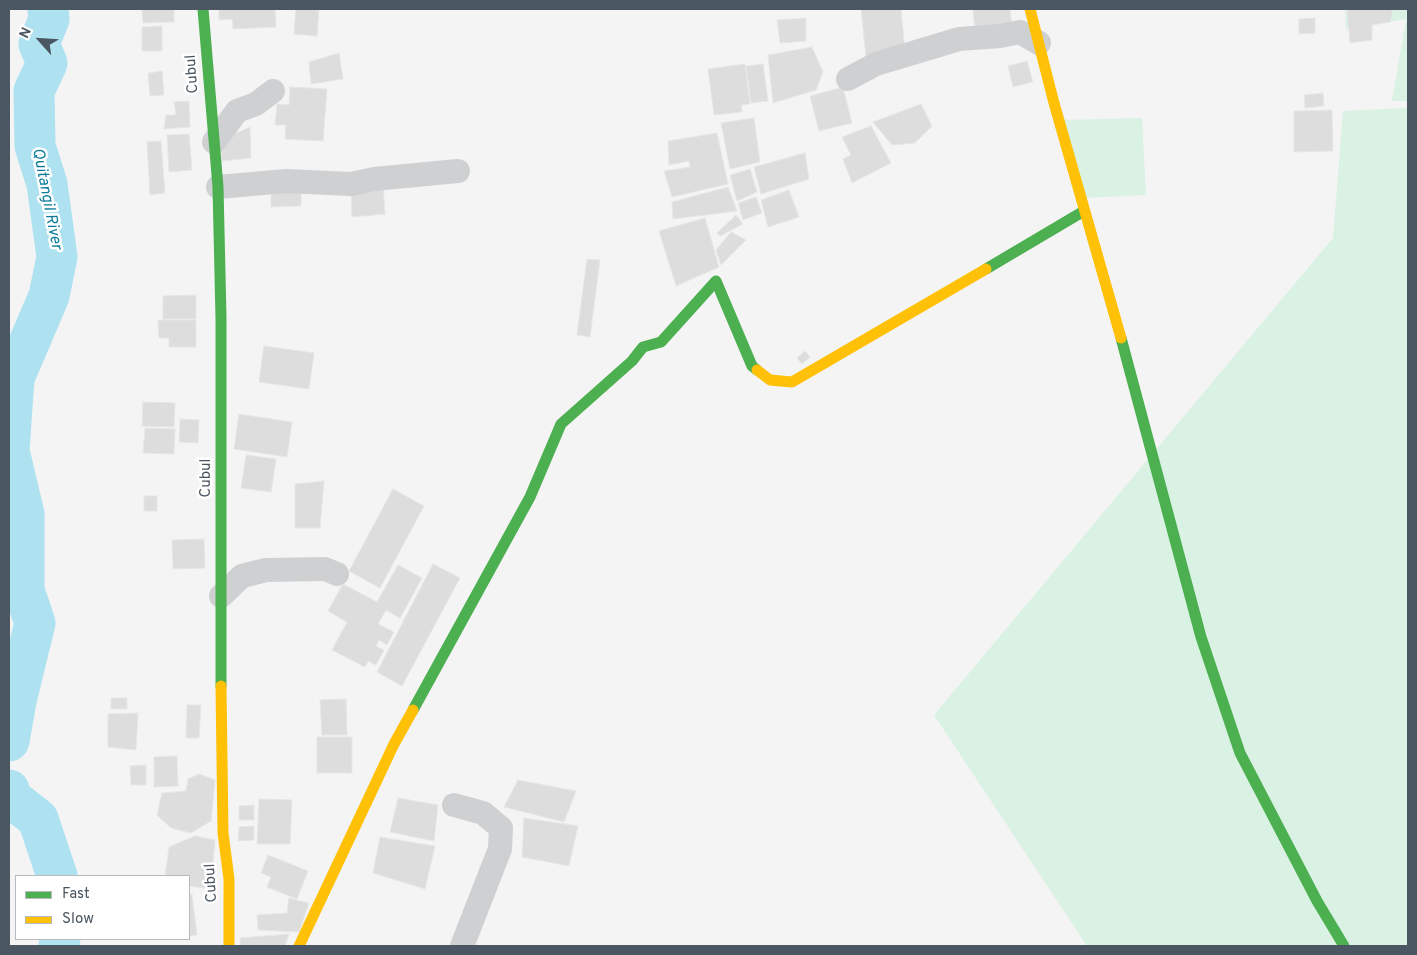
<!DOCTYPE html>
<style>
body{margin:0}
#map{position:relative;width:1417px;height:955px;overflow:hidden;background:#f4f4f4;font-family:Overpass,sans-serif}
canvas{display:block}
.frame{position:absolute;inset:0;border:10px solid #4a5661;pointer-events:none}
.legend{position:absolute;left:15px;top:875px;width:175px;height:65px;box-sizing:border-box;background:#fff;border:1px solid #b7bbc0;margin:0;padding:6px 9px;list-style:none;font-size:15px;color:#4a5661}
.legend li{display:flex;align-items:center;gap:10px;height:25px}
.legend b{width:25px;border:1px solid #b7bbc0}
.north{position:absolute;left:15px;top:15px;width:50px;height:50px;-webkit-text-stroke:4px #fff;paint-order:stroke;rotate:296deg;font-size:14px;font-weight:700;line-height:20px;text-align:center;color:#4a5661}
.north::after{content:'';display:block;margin:auto;width:18px;height:22px;background:#4a5661;clip-path:polygon(50% 0,100% 100%,50% 72%,0 100%)}
</style>
<div id="map">
<canvas width="1417" height="955"></canvas>
<div class="frame"></div>
<ul class="legend">
<li><b style="height:6px;background:#4caf50"></b>Fast</li>
<li><b style="height:6px;background:#ffc107"></b>Slow</li>
</ul>
<div class="north">N</div>
</div>
<script>
const g = document.querySelector('canvas').getContext('2d');
g.lineJoin = 'round';
function paint(path, color) { g.fillStyle = color; g.fill(path, 'evenodd'); }
const poly = rows => new Path2D(rows.map(r => 'M' + r).join(''));
function strokePath(path, color, width, dash) { g.strokeStyle = color; g.lineWidth = width; g.lineCap = dash ? 'butt' : 'round'; g.setLineDash(dash || []); g.stroke(path); }
function label(font, color, halo, rows, align = 'center') {
  g.font = font + ' Overpass,sans-serif'; g.lineWidth = 5; g.setLineDash([]); g.textBaseline = 'middle'; g.strokeStyle = halo; g.fillStyle = color; for (const [text, x, y, turn = 0] of rows) {
    g.save(); g.translate(x, y); g.rotate((+turn || 0) * Math.PI / 180); g.textAlign = isNaN(turn) ? turn : align; if (halo) g.strokeText(text, 0, 0); g.fillText(text, 0, 0); g.restore();
  }
}
paint(poly([
 [1345,9,1408,9,1406,19,1408,19,1408,101,1392,101,1406,19,1346,29],
 [1408,108,1408,946,1087,946,934,715,1333,238,1343,111],
 [1142,118,1146,195,1082,198,1061,120]
]), '#d9f2e3');
strokePath(poly([
 [9,741,16,701,35,623,24,590,24,514,9,451,14,378,49,296,57,257,47,184,35,146,34,91,47,63,39,44,49,19,48,9],
 [9,790,10,797,38,819,57,876],
 [59,946,60,939]
]), '#aee2f0', 41);
const building = poly([
 [142,9,174,9,174,22,143,23,142,9],
 [219,9,275,9,276,27,233,29,232,19,219,20,219,9],
 [296,9,319,9,317,36,294,34,296,9],
 [861,9,901,9,905,52,866,57,861,9],
 [973,9,1010,9,1012,29,975,32,973,9],
 [1347,9,1393,9,1390,22,1372,25,1372,40,1350,43,1347,9],
 [806,18,806,41,780,43,777,20,806,18],
 [1315,18,1315,33,1299,34,1299,19,1315,18],
 [162,26,162,51,142,51,142,27,162,26],
 [812,47,823,72,816,90,773,103,768,55,812,47],
 [339,53,343,79,311,84,309,62,339,53],
 [1027,61,1033,82,1013,87,1008,66,1027,61],
 [745,64,750,104,741,105,742,112,714,115,708,69,745,64],
 [763,64,768,101,751,103,746,66,763,64],
 [162,71,164,95,150,96,148,73,162,71],
 [290,87,327,89,323,141,285,139,286,125,275,125,277,104,289,105,290,87],
 [843,87,852,123,819,131,810,96,843,87],
 [1323,93,1324,106,1305,108,1304,95,1323,93],
 [189,101,190,127,164,129,166,115,176,115,174,102,189,101],
 [921,104,932,126,915,143,892,145,873,122,921,104],
 [1332,110,1333,151,1294,152,1294,111,1332,110],
 [754,118,760,162,730,169,721,123,754,118],
 [871,126,891,163,852,183,843,159,851,155,842,137,871,126],
 [250,127,251,158,222,161,221,140,250,127],
 [717,133,728,184,672,197,664,171,690,167,689,161,669,165,668,141,717,133],
 [189,134,192,170,169,172,167,135,189,134],
 [161,141,165,193,150,195,147,142,161,141],
 [805,153,809,179,761,194,754,167,805,153],
 [750,169,757,192,737,201,730,175,750,169],
 [383,184,385,214,352,217,351,186,383,184],
 [301,186,301,206,271,207,271,187,301,186],
 [728,187,737,211,673,219,672,202,728,187],
 [789,190,799,217,768,227,761,200,789,190],
 [756,197,762,213,743,220,738,203,756,197],
 [736,215,743,224,720,236,717,233,736,215],
 [705,218,719,267,676,286,659,231,705,218],
 [731,232,746,240,721,265,716,250,731,232],
 [587,259,600,260,590,337,577,335,587,259],
 [196,295,196,319,163,319,163,296,196,295],
 [158,320,196,320,196,347,169,347,169,338,159,338,158,320],
 [264,346,314,353,309,389,259,382,264,346],
 [805,351,810,357,802,364,797,358,805,351],
 [143,402,175,403,174,427,142,426,143,402],
 [239,414,292,422,287,457,234,449,239,414],
 [180,419,199,420,198,443,179,442,180,419],
 [145,428,175,429,174,454,143,453,145,428],
 [246,455,276,459,271,492,241,488,246,455],
 [324,481,320,528,295,528,295,484,324,481],
 [393,489,424,506,380,588,349,571,393,489],
 [144,496,157,496,157,511,144,511,144,496],
 [204,539,205,568,173,569,172,540,204,539],
 [433,564,460,578,402,686,377,672,433,564],
 [398,565,422,578,400,618,386,610,378,624,394,632,387,645,379,640,376,646,384,650,376,665,368,661,365,667,332,650,347,622,328,611,343,584,377,602,398,565],
 [111,698,127,698,127,709,111,709,111,698],
 [346,699,347,735,322,735,320,700,346,699],
 [187,705,201,705,199,738,186,738,187,705],
 [138,713,136,750,108,747,108,714,138,713],
 [317,737,352,737,352,773,317,773,317,737],
 [177,756,178,786,154,787,154,757,177,756],
 [146,765,146,785,131,785,130,766,146,765],
 [199,774,215,780,211,821,191,833,171,828,157,815,162,793,186,791,188,779,199,774],
 [518,780,576,791,564,822,504,807,518,780],
 [398,798,438,805,434,841,390,832,398,798],
 [259,799,292,800,290,844,257,844,259,799],
 [254,805,254,820,239,820,239,806,254,805],
 [524,818,578,826,569,866,522,857,524,818],
 [254,826,254,840,238,841,239,827,254,826],
 [195,836,215,840,211,889,189,886,189,876,165,876,169,847,195,836],
 [380,837,435,846,425,889,373,873,380,837],
 [268,855,308,871,297,899,267,887,271,877,261,873,268,855],
 [192,894,197,935,189,936,189,895,192,894],
 [289,898,309,903,299,932,258,930,257,915,287,913,289,898],
 [289,934,285,946,241,946,240,938,289,934]
]);
paint(building, '#ddddde');
strokePath(building, '#e5e6e7', 1);
strokePath(poly([
 [848,79,876,64,959,39,1000,36,1020,32,1039,43],
 [214,142,237,111,256,104,273,91],
 [218,187,286,181,351,184,374,179,458,171],
 [221,596,242,576,266,570,325,569,337,574],
 [454,805,483,813,501,828,500,849,462,946]
]), '#ced0d2', 24);
strokePath(poly([
 [203,9,218,187,221,318,221,686],
 [986,269,1084,211],
 [1121,338,1201,637,1240,753,1317,901,1344,946],
 [413,710,530,497,561,424,632,361,643,347,661,342,716,281,752,366,757,370]
]), '#4caf50', 11);
strokePath(poly([
 [1030,9,1054,103,1121,338],
 [757,370,770,380,792,382,986,269],
 [221,686,223,833,229,879,229,946],
 [299,946,394,744,413,710]
]), '#ffc107', 11);
label('15px', '#4a5661', '#fff', [
 ["Cubul",193,74,-94],
 ["Cubul",207,478,-90],
 ["Cubul",212,883,-93]
]);
label('italic 16px', '#0c7c9b', '#fff', [
 ["Quitangil River",46,199,79]
]);
</script>
